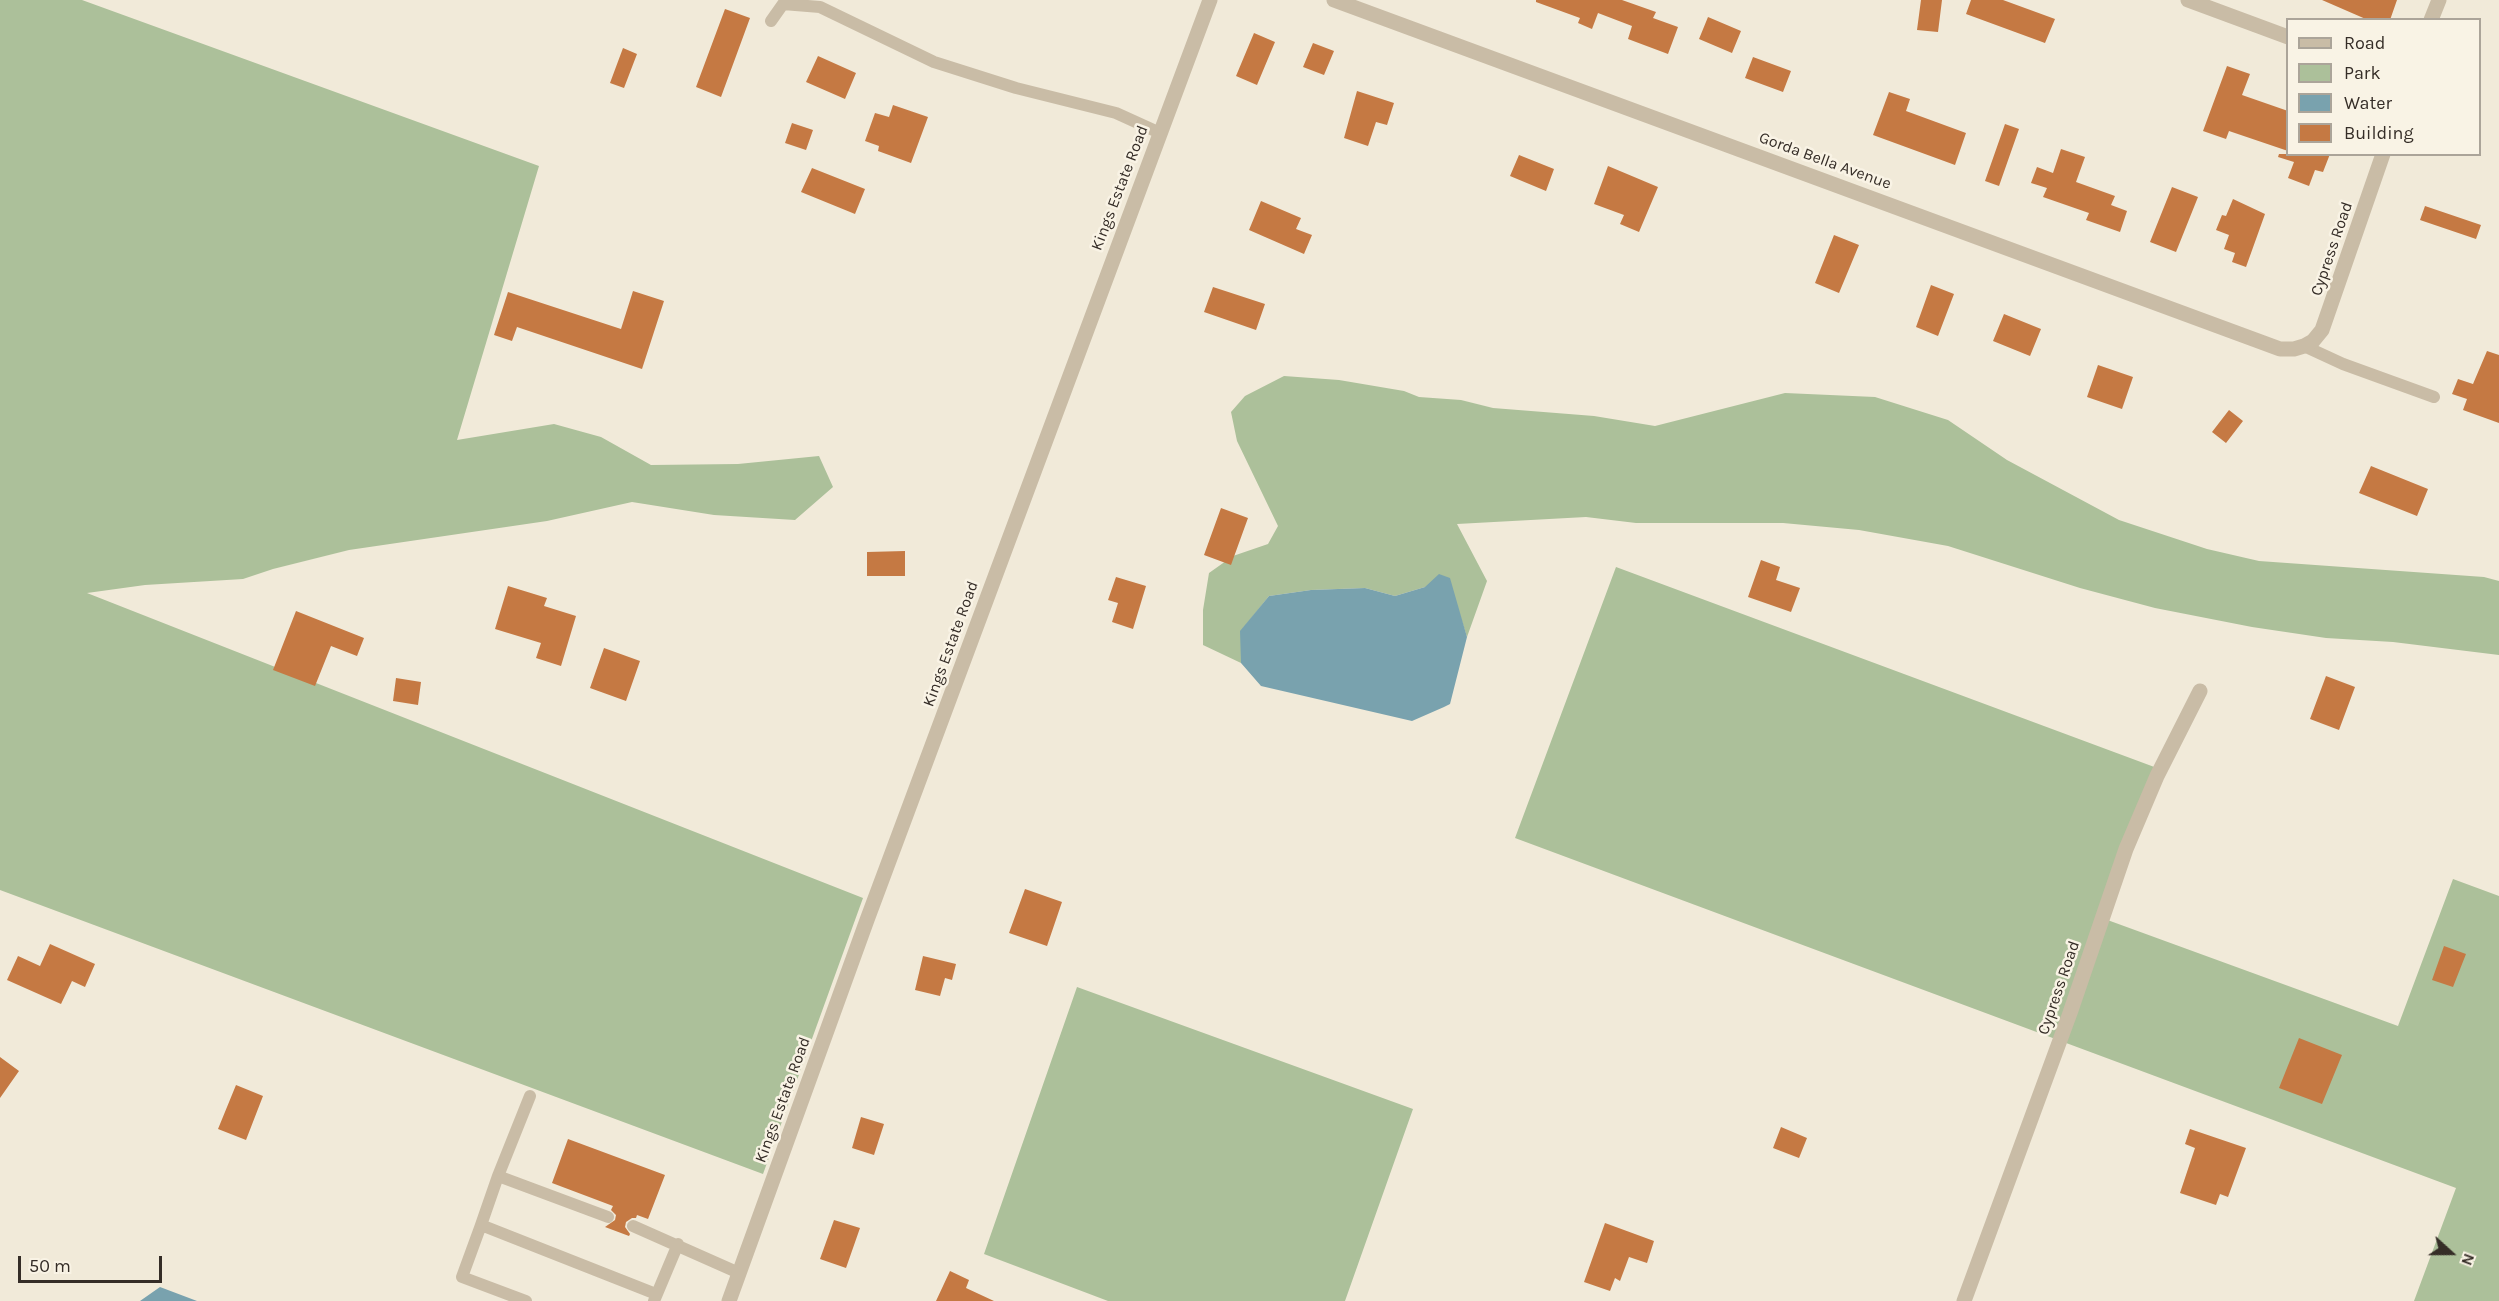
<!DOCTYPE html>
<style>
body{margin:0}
#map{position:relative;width:2499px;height:1301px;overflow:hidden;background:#f1ead9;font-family:Karla,sans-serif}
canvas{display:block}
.legend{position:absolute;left:2286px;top:18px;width:195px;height:138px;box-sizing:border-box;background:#f9f3e5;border:2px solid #aba499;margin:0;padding:8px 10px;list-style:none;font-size:18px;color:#352d27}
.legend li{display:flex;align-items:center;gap:12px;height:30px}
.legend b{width:30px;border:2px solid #aba499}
.north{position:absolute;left:2421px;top:1223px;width:60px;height:60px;-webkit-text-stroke:4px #f9f3e5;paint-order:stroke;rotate:111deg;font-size:16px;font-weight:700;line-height:24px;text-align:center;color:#352d27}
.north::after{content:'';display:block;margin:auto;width:21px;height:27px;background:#352d27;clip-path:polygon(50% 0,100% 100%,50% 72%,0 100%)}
.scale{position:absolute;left:18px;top:1256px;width:144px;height:27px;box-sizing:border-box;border:3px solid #352d27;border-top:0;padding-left:8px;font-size:18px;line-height:21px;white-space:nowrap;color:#352d27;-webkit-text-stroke:4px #f9f3e5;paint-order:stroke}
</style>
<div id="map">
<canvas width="2499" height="1301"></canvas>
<ul class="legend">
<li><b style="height:8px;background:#c9bca6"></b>Road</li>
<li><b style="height:16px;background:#acc09a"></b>Park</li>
<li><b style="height:16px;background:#79a2ae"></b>Water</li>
<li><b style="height:16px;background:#c57943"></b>Building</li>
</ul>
<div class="north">N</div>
<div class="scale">50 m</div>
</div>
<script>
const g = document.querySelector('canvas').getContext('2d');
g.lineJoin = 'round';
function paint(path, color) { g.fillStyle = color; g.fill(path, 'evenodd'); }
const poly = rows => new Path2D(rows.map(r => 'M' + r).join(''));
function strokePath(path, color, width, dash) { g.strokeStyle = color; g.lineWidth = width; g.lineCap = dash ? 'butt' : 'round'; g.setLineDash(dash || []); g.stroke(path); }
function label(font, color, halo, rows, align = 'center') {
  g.font = font + ' Karla,sans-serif'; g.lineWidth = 5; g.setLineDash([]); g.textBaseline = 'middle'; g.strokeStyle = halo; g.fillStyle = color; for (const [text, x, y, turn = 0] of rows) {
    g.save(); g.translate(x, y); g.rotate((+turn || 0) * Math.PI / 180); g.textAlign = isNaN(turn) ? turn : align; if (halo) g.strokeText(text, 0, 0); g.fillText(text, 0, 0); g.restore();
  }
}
paint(poly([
 [0,0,82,0,539,166,457,440,554,424,601,437,651,465,738,464,819,456,833,487,795,520,714,515,632,502,547,521,349,550,273,569,243,579,145,585,87,593,863,898,763,1174,0,890],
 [1284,376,1339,380,1404,391,1419,397,1461,400,1493,408,1594,416,1655,426,1785,393,1875,397,1948,420,2007,460,2119,520,2207,549,2259,561,2484,577,2499,581,2499,655,2393,642,2326,638,2252,627,2155,608,2080,588,1948,546,1859,530,1783,523,1636,523,1586,517,1457,524,1487,581,1467,637,1459,612,1425,587,1395,596,1365,588,1311,590,1269,596,1241,631,1241,663,1203,645,1203,610,1209,573,1233,556,1268,544,1278,526,1237,441,1231,412,1245,396],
 [1616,567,2157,768,2102,918,2398,1026,2453,879,2499,896,2499,1301,2414,1301,2456,1188,1515,838],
 [1077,987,1413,1109,1345,1301,1108,1301,984,1254]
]), '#acc09a');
paint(poly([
 [1439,574,1450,578,1467,637,1450,704,1444,707,1412,721,1261,686,1241,663,1240,631,1269,596,1311,590,1365,588,1395,596,1425,587],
 [160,1287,197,1301,140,1301]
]), '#79a2ae');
paint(poly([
 [1536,0,1622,0,1656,12,1653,18,1678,27,1668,54,1628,39,1632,26,1598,13,1592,29,1578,23,1580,18,1536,2],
 [1921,0,1942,0,1938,32,1917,30],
 [1971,0,2003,0,2055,19,2045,43,1966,14],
 [2322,0,2397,0,2390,20,2368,20],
 [725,9,750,18,721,97,696,87],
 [1708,17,1741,31,1732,53,1699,39],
 [1254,33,1275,42,1257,85,1236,76],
 [1313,43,1334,51,1324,75,1303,67],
 [623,48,637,54,624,88,610,83],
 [818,56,856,73,845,99,806,82],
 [1753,57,1791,71,1783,92,1745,78],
 [2227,66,2250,74,2242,95,2288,111,2288,151,2229,131,2226,139,2203,131],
 [1357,91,1394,103,1387,125,1376,122,1368,146,1344,138],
 [1889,92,1910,99,1906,111,1966,133,1955,165,1873,135],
 [893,105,928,117,911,163,878,151,879,146,865,141,875,113,889,117],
 [792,123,813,130,806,150,785,143],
 [2005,124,2019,129,1999,186,1985,181],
 [2061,149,2085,157,2076,182,2115,196,2111,205,2127,211,2120,232,2086,220,2089,213,2043,197,2047,188,2031,183,2037,167,2053,173],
 [2279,154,2330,154,2323,172,2315,170,2309,186,2288,178,2294,162,2278,157],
 [1519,155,1554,169,1546,191,1510,176],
 [1608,166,1658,187,1639,232,1620,224,1624,215,1594,204],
 [812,168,865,189,855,214,801,192],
 [2172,187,2198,197,2176,252,2150,242],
 [2233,199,2265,214,2246,267,2232,262,2235,253,2224,249,2229,235,2216,230,2222,215,2226,216],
 [1261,201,1301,218,1296,229,1312,235,1304,254,1249,230],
 [2425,206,2481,225,2476,239,2420,220],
 [1834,235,1859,245,1839,293,1815,283],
 [1931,285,1954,294,1938,336,1916,327],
 [1213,287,1265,304,1256,330,1204,312],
 [633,291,664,301,642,369,517,327,512,341,494,335,508,292,621,329],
 [2004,314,2041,329,2030,356,1993,341],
 [2487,351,2499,355,2499,423,2463,410,2467,399,2452,394,2458,379,2473,384],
 [2098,365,2133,377,2122,409,2087,397],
 [2229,410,2243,421,2226,443,2212,432],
 [2371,466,2428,489,2417,516,2359,493],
 [1221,508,1248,518,1231,565,1204,555],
 [905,551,905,576,867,576,867,552],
 [1761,560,1780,567,1776,580,1800,588,1791,612,1748,597],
 [1116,577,1146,586,1133,629,1112,622,1118,603,1108,600],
 [508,586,547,598,544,606,576,616,561,666,536,658,541,643,495,629],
 [296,611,364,638,357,656,331,646,315,686,273,670],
 [604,648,640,661,626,701,590,688],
 [2326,676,2355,687,2339,730,2310,719],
 [396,678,421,682,418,705,393,701],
 [1025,889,1062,902,1047,946,1009,933],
 [50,944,95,964,85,987,72,981,61,1004,7,980,18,956,40,966],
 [2444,946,2466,954,2453,987,2432,980],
 [923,956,956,964,952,980,945,978,940,996,915,990],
 [2299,1038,2342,1055,2322,1104,2279,1088],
 [0,1057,19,1071,0,1098],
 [236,1085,263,1096,246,1140,218,1129],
 [861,1117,884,1124,874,1155,852,1148],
 [1781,1127,1807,1138,1799,1158,1773,1148],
 [2190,1129,2246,1148,2228,1197,2220,1194,2216,1205,2180,1193,2195,1148,2185,1144],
 [568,1139,665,1175,648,1219,637,1215,636,1218,632,1218,626,1222,625,1227,630,1234,629,1236,605,1227,615,1220,616,1215,611,1210,613,1206,552,1183],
 [834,1220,860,1228,846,1268,820,1259],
 [1605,1223,1654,1241,1647,1263,1629,1257,1620,1281,1615,1278,1610,1291,1584,1282],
 [950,1271,969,1280,966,1288,994,1301,936,1301]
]), '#c57943');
strokePath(poly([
 [771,21,783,4,820,7,934,62,1016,88,1116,113,1160,133],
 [2304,346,2343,364,2434,397],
 [530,1096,498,1176,608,1217],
 [481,1225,498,1176],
 [633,1226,739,1273],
 [526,1301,462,1277,481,1225,656,1294],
 [654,1301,678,1244]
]), '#c9bca6', 12);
strokePath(poly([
 [1334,0,2280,349,2294,349,2304,346,2313,341,2322,330,2383,154],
 [2188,0,2288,37],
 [2431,20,2439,0],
 [1964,1301,2070,1013,2126,849,2157,776,2200,691]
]), '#c9bca6', 15);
strokePath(poly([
 [729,1301,867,920,1210,0]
]), '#c9bca6', 15);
label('16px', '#352d27', '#f9f3e5', [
 ["Gorda Bella Avenue",1825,161,20],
 ["Kings Estate Road",1120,188,-69],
 ["Cypress Road",2332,249,-71],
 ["Kings Estate Road",951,644,-70],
 ["Cypress Road",2059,988,-71],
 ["Kings Estate Road",783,1100,-70]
]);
</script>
